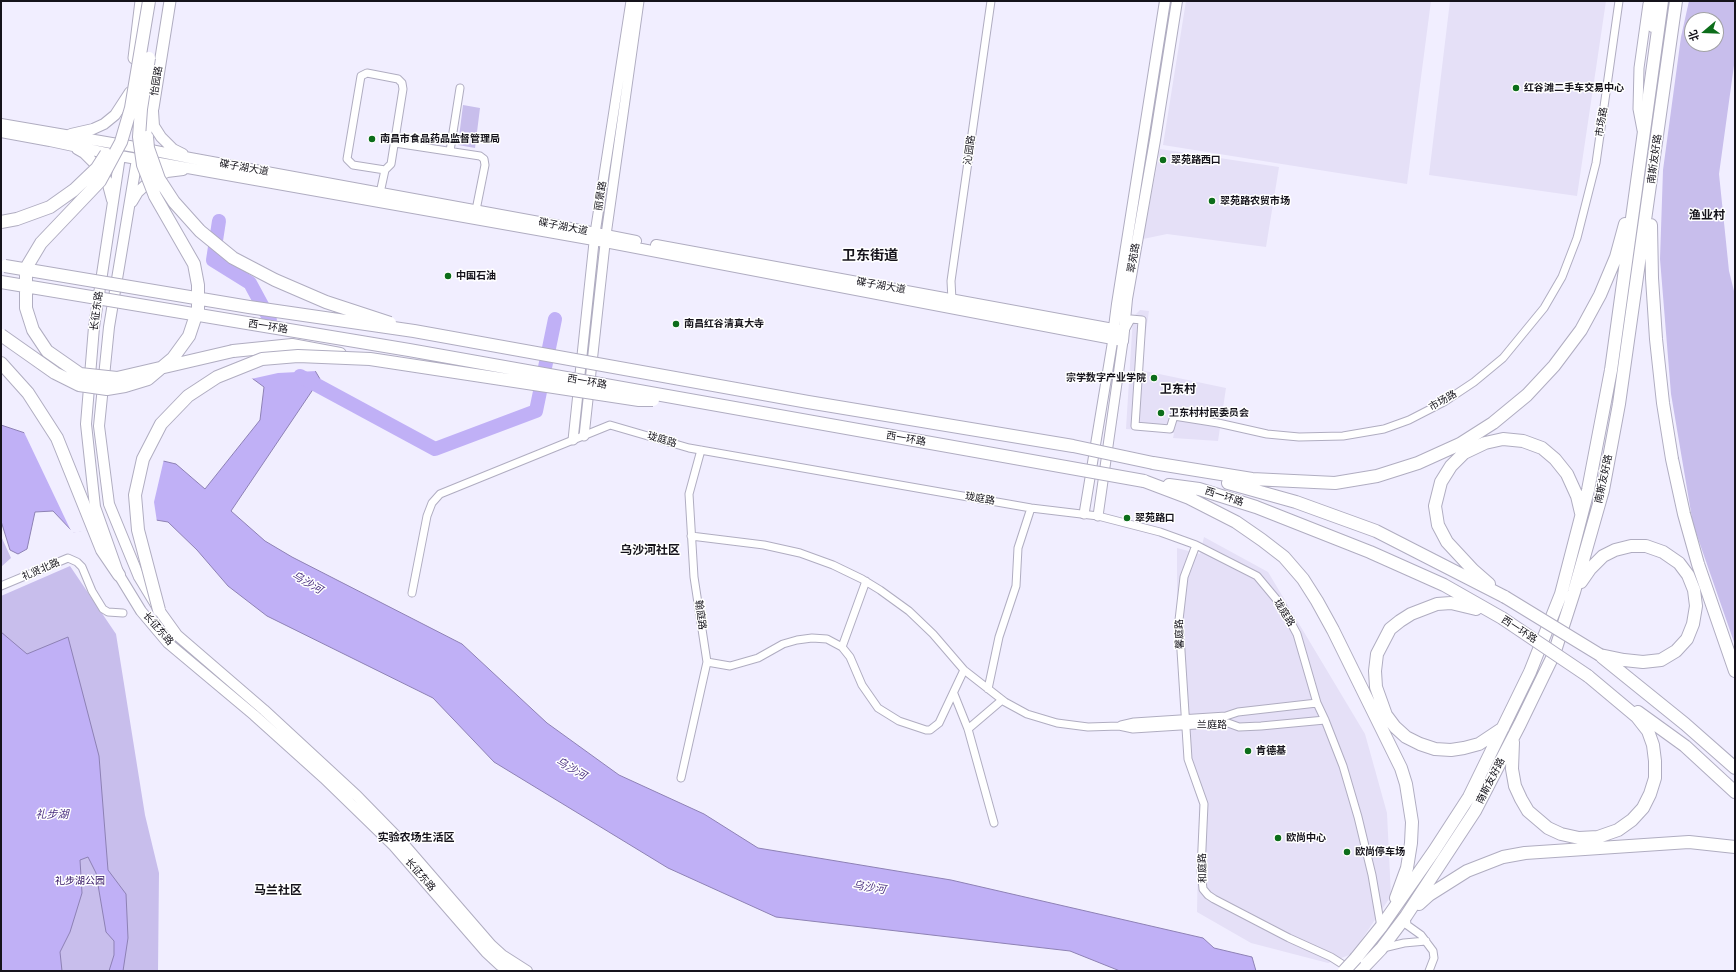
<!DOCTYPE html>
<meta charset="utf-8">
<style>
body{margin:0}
#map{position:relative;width:1736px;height:972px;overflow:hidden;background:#f1eeff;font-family:"Archivo Narrow","Noto Sans SC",sans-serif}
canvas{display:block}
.frame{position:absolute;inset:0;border:2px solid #15131b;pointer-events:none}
.north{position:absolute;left:1684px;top:12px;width:40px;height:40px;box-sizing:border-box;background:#fff;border:1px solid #a1a1a4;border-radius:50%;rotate:251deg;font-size:11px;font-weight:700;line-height:16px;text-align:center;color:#15131b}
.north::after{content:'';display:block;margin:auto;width:14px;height:18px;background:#0c6d1a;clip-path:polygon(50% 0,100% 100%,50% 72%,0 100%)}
</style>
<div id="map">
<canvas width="1736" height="972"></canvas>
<div class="frame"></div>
<div class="north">北</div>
</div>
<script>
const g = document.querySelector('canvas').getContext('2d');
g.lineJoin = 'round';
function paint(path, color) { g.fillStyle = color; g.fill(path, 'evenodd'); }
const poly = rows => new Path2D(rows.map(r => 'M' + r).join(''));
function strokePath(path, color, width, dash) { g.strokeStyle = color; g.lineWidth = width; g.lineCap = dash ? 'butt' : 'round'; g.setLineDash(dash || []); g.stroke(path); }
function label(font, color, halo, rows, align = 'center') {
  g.font = font + ' "Archivo Narrow","Noto Sans SC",sans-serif'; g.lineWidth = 3; g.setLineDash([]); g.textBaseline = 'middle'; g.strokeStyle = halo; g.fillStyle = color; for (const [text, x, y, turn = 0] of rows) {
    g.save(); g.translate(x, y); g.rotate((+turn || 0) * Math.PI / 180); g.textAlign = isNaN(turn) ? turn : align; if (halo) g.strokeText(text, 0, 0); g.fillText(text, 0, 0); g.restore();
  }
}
paint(poly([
 [1186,1,1431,1,1407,184,1163,145],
 [1450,1,1606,1,1577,196,1429,175],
 [1160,149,1279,167,1266,247,1167,234,1143,239],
 [1140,310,1149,311,1140,370,1226,388,1218,441,1173,438,1174,433,1126,429,1133,317],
 [1204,537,1268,572,1365,734,1387,813,1391,896,1352,954,1328,963,1251,943,1197,912,1199,804,1185,763,1177,614,1177,548,1200,554]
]), '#e5e0f7');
paint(poly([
 [1689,1,1735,1,1735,58,1719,174,1729,271,1735,295,1735,645,1693,524,1671,394,1660,259,1663,170,1681,37],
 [1692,20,1716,20,1716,44,1692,44],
 [463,105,480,108,475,148,458,145],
 [1,536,11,558,1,567],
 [70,566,116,634,145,815,159,873,158,971,1,971,1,596]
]), '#c8beec');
const water = poly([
 [274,301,320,379,231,511,265,541,292,557,462,644,547,723,619,775,704,814,758,848,951,880,1203,938,1214,948,1252,957,1256,971,1120,971,1070,951,776,917,668,868,494,762,433,698,267,616,228,586,197,550,168,522,150,519,73,532,53,511,35,512,27,549,18,554,10,550,1,521,1,425,28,434,125,452,176,464,205,489,260,420,264,387,230,362,274,301],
 [1,632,27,654,68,637,99,756,108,870,126,894,128,938,123,971,109,971,114,955,114,941,106,932,96,873,88,857,80,860,82,893,70,932,60,952,62,971,1,971,1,632]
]);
paint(water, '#c0b0f6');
strokePath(water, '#8d81b4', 1);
paint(poly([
 [274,299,276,300,317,371,278,373,251,379,229,364,229,361],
 [23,430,48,436,82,439,164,459,154,502,157,522,150,521,72,533]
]), '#f1eeff');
strokePath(poly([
 [219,221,213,260,250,283,270,320],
 [300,376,435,449,536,411,555,319]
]), '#c0b0f6', 14);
const minor = poly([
 [395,143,480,156,484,159,485,165,476,210],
 [450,151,460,88],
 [380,193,385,170,353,165,347,159,361,76,367,73,398,79,402,83,403,89,391,164,385,170],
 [952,300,951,281,991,1],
 [1125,330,1131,319,1142,320,1135,426,1170,429,1174,416,1218,423,1267,434,1299,437,1343,436,1384,429,1409,420,1444,402,1474,382,1503,358,1544,308,1562,277,1577,238,1596,163,1619,1],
 [691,536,764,545,800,553,833,565,862,579,880,590,909,611,933,634,964,670,1005,702,1027,714,1057,723,1088,727,1119,726,1133,729,1228,723,1239,727,1261,726,1325,720],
 [1196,545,1184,577,1179,620,1188,759,1204,804,1201,870,1203,889,1208,895,1214,899,1289,938,1331,957,1353,971],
 [1,586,68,558,77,562,82,567,92,591,103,609,108,612,123,613],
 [412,593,427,516,432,503,440,494,610,425,689,448,1031,508,1098,516,1160,532,1196,545,1257,576,1282,606,1297,634,1317,703,1325,720,1343,766,1358,817,1372,875,1381,927],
 [842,647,866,581],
 [707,662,730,666,758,658,783,644,797,640,812,638,827,639,842,647,850,657,862,685,878,708,899,721,926,730,930,730,939,723,964,670],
 [988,689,999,637,1016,586,1018,548,1031,508],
 [954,694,968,729,994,823],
 [1121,725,1134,722,1226,716,1238,712,1317,703],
 [968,729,1002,700],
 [681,778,707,662,694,577,689,494,701,450],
 [1406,916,1407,925,1421,935,1433,951,1434,958,1429,971],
 [1383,948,1404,943,1426,941]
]);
const tertiary = poly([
 [1642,130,1638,109,1639,68,1648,4],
 [584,436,606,235,639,1],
 [573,440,595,233,631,1],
 [1084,514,1113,339],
 [1098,516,1123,341]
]);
const secondary = poly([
 [153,111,154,126,161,137,173,149,183,154],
 [1,124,141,148,190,158,550,224,636,241],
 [1,132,50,141,120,156,605,242,1123,341,1127,299,1155,140,1177,1],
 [71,134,93,129,104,124,115,115,130,92],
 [77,149,84,153,101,170,107,181,112,200],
 [120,156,94,327,86,424,95,507,119,575,141,611,168,643,254,715,324,778,394,846,486,952,500,965,511,971],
 [137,159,109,327,99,426,109,504,139,577,159,610,177,635,264,710,357,796,401,841,491,945,502,955,527,971],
 [132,202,138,192,151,180,167,172,183,170],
 [656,245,1124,331],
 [1113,335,1117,304,1165,1]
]);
const primary = poly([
 [134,58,141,1],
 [142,145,153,108,170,1]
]);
const trunk = poly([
 [1652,1,1653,26],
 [1651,225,1652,278,1656,339,1663,403,1672,459,1684,514,1698,564,1735,671],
 [233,351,292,345,340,354],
 [1,363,28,393,57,438,102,550,119,575],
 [1153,463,1252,479,1335,483,1377,476,1418,463,1460,444,1493,423,1527,395,1554,366,1581,330,1600,295,1616,257,1625,224],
 [1144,481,1189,498,1236,522,1262,540,1284,557,1303,579,1317,601,1333,630,1401,768,1406,784,1412,822,1411,843,1407,868,1396,898],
 [1228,483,1296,502,1376,531,1505,597],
 [1169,485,1199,489,1256,507,1370,552,1444,585,1502,618],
 [1581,582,1590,569,1603,556,1615,550,1631,546,1646,546,1663,552,1679,563,1688,575,1694,590,1696,606,1693,624,1687,639,1676,651,1661,660,1643,662,1624,660,1600,655],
 [1489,584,1473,570,1447,542,1438,525,1435,506,1441,482,1451,466,1464,453,1485,443,1503,439,1523,441,1542,448,1555,459,1567,474,1577,496,1581,513],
 [1476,609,1451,603,1437,604,1411,614,1400,621,1390,629,1377,654,1375,671,1376,687,1386,715,1395,727,1406,737,1420,744,1435,749,1451,750,1464,748,1479,744,1503,728],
 [1602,657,1685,724,1735,768],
 [1638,712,1685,746,1735,792],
 [1513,742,1512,769,1515,786,1521,799,1528,811,1548,828,1561,834,1579,838,1598,837,1618,830,1632,820,1643,808,1650,794,1655,778,1655,761,1653,745,1648,731,1637,717,1588,676],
 [1419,904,1429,895,1467,871,1503,857,1525,853,1689,842,1735,847],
 [1356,958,1381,927,1434,851,1469,797,1530,672,1561,594,1588,490,1611,370,1662,1],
 [1360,971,1381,949,1406,916,1475,811,1520,724,1554,654,1574,592,1603,490,1619,404,1676,1]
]);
strokePath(minor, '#b0adc1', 9);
strokePath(tertiary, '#b0adc1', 11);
strokePath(secondary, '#b0adc1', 12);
strokePath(primary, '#b0adc1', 13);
strokePath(trunk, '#b0adc1', 14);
strokePath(minor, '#fff', 7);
strokePath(tertiary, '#fff', 9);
strokePath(secondary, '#fff', 10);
strokePath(primary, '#fff', 11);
strokePath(trunk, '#fff', 12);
const trunkBridge = poly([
 [149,1,131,108,121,142,100,181,41,243,26,268,26,308,33,330,47,351,80,374,117,378,233,351],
 [147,137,148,148,159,179,174,202,200,231,233,258,275,280,326,302,390,323],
 [1,222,17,219,50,207,74,190,97,168,106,154],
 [5,266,249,307,414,331,808,402,1073,446,1153,463],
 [1,282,409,350,1144,481],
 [1,335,55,373,79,385,107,389,125,386,148,379,173,358,189,336,198,309,198,285,194,264,155,196,143,165,139,137,141,109,149,58],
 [1505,597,1600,655],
 [159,610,138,530,135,495,143,459,161,424,188,396,217,377,262,359,298,356,370,359,639,400,653,400],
 [1502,618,1588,676],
 [1344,971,1356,958]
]);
strokePath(trunkBridge, '#b0adc1', 14, []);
strokePath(trunkBridge, '#fff', 12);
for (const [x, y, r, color] of [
 [1516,88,4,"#0c6d1a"],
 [372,139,4,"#0c6d1a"],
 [1163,160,4,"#0c6d1a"],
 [1212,201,4,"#0c6d1a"],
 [448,276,4,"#0c6d1a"],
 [676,324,4,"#0c6d1a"],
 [1154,378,4,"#0c6d1a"],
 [1161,413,4,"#0c6d1a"],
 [1127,518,4,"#0c6d1a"],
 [1248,751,4,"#0c6d1a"],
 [1278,838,4,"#0c6d1a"],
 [1347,852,4,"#0c6d1a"]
]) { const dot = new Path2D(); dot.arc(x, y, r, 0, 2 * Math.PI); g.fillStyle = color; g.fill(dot); strokePath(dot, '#fff', 1.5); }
label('10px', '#15131b', '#fff', [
 ["怡园路",157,81,-81],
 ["市场路",1602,122,-81],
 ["沁园路",970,150,-82],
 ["南斯友好路",1655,159,-82],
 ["碟子湖大道",244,168,10],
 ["丽景路",601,196,-81],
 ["碟子湖大道",563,227,11],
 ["翠苑路",1134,258,-80],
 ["碟子湖大道",881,286,10],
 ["长征东路",97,311,-82],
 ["西一环路",268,327,9],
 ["西一环路",587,382,10],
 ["市场路",1443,401,-30],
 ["西一环路",906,439,10],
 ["珑庭路",662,440,17],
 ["南斯友好路",1604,479,-78],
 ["西一环路",1224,497,18],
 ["珑庭路",980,499,10],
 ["礼贤北路",41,570,-23],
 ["珑庭路",1284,613,58],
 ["翰庭路",700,615,82],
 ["长征东路",158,629,49],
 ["西一环路",1519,630,33],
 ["馨庭路",1180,634,-91],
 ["兰庭路",1212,725],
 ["南斯友好路",1491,781,-63],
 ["和庭路",1203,868,-91],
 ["长征东路",420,875,49]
]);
label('bold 10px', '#15131b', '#fff', [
 ["红谷滩二手车交易中心",1524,88],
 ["南昌市食品药品监督管理局",380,139],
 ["翠苑路西口",1171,160],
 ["翠苑路农贸市场",1220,201],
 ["中国石油",456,276],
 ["南昌红谷清真大寺",684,324],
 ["宗学数字产业学院",1146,378,"right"],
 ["卫东村村民委员会",1169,413],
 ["翠苑路口",1135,518],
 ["肯德基",1256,751],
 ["欧尚中心",1286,838],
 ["欧尚停车场",1355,852]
], 'left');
label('10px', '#321362', '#fff', [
 ["礼步湖公园",80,881]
]);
label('italic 11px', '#4b3181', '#fff', [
 ["乌沙河",307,583,31],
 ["乌沙河",571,769,30],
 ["礼步湖",52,815],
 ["乌沙河",869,888,9]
]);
label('bold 11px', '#15131b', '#fff', [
 ["实验农场生活区",416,838]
]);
label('bold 12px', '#15131b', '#fff', [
 ["渔业村",1707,216],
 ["卫东村",1178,390],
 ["乌沙河社区",650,551],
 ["马兰社区",278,891]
]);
label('bold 14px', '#15131b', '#fff', [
 ["卫东街道",870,256]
]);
</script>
